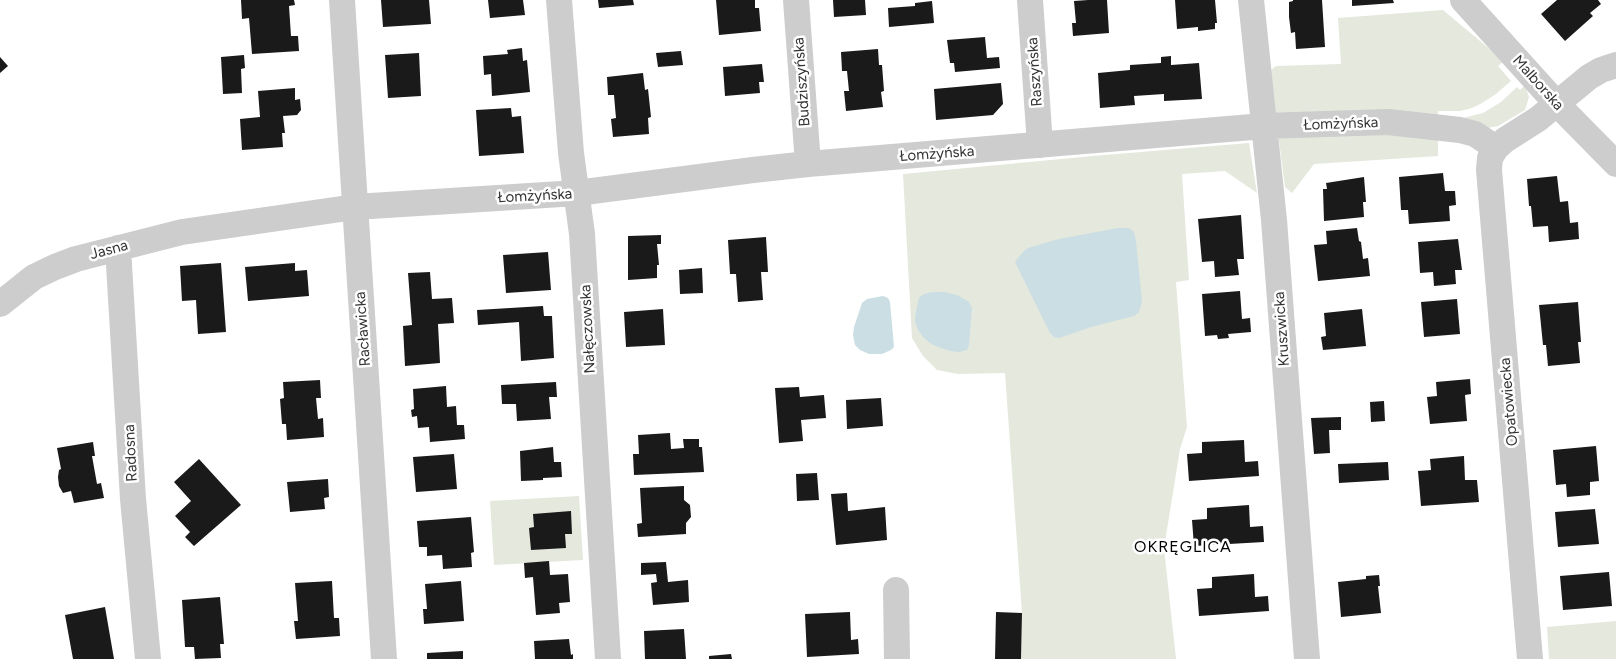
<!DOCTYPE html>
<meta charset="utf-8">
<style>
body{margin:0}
canvas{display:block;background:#fff}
</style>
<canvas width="1616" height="659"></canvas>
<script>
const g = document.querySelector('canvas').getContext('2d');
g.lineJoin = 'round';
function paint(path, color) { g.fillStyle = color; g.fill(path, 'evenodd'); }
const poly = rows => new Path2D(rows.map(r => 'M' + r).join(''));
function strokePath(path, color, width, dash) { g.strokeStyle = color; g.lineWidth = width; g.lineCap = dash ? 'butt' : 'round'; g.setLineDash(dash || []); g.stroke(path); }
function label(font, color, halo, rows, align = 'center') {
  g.font = font + ' Figtree,sans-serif'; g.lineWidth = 5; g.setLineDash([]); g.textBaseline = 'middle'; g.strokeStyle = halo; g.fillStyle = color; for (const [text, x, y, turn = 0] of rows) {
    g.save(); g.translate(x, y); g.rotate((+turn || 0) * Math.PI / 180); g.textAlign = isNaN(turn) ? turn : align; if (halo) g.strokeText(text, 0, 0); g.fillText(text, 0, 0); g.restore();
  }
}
paint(poly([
 [1443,10,1504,61,1498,66,1511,81,1496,94,1482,103,1472,108,1460,111,1438,111,1438,156,1314,164,1292,193,1285,187,1270,71,1276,66,1341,64,1338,18],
 [1525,85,1529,97,1525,110,1498,126,1488,128,1459,119,1483,113,1501,102,1517,87,1520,90],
 [1249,143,1257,193,1225,171,1182,174,1189,280,1176,282,1187,427,1180,449,1164,548,1176,659,1021,659,1022,613,1005,373,958,374,937,370,923,356,912,338,903,174,1093,156],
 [579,496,583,560,494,565,490,501],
 [1616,621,1616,659,1549,659,1547,627]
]), '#e4e8dd');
paint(poly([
 [1118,228,1129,228,1134,232,1136,241,1142,301,1139,312,1134,316,1091,327,1059,338,1054,337,1050,333,1015,262,1023,252,1028,248,1059,239],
 [933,292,945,292,957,295,969,302,972,308,969,345,967,350,959,352,950,351,933,345,924,338,918,330,915,321,916,311,919,298,924,294],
 [883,296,888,298,890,302,894,347,891,350,882,354,869,354,860,350,855,345,853,335,854,327,862,303,867,299]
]), '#cadee4');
paint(poly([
 [241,0,294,0,295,5,289,6,291,36,298,36,299,51,252,54,249,18,242,19],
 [381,0,429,0,431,24,383,27],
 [488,0,523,0,525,15,490,18],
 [598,0,633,0,634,5,599,8],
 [716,0,755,0,755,8,759,8,761,31,719,35],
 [833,0,865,0,866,15,834,17],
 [1088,0,1107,0,1109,33,1073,36,1072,23,1076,23,1074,1],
 [1175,0,1215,0,1217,23,1215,23,1215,29,1198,31,1198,27,1177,29],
 [1293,0,1322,0,1325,47,1296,49,1295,32,1291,33,1289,17,1289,2,1293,1],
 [1352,0,1393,0,1394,3,1352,6],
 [1557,0,1598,0,1601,4,1590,13,1593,16,1565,41,1541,14],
 [932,1,934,23,889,27,888,8,915,6,915,3],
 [985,37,987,58,999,57,1000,68,955,72,954,63,950,63,947,40],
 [522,48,523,61,527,60,530,92,492,96,491,74,484,75,483,56,508,54,507,50],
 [878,49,879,65,882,65,884,91,881,92,883,107,846,111,844,91,849,91,847,71,842,71,841,52],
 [681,51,683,65,658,67,656,53],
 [419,53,421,96,388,98,385,55],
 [244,55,245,68,241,69,242,93,223,94,221,57],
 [1171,56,1171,65,1199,63,1202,99,1164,101,1164,94,1134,96,1135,105,1100,108,1098,73,1130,70,1130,65,1161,63,1161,57],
 [0,57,8,66,0,73],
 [762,64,764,82,759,82,760,93,725,96,723,67],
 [643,73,645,90,648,89,651,117,648,118,649,134,613,137,611,119,616,118,615,107,614,95,608,95,607,77],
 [1001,83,1003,104,993,115,936,120,934,89],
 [295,88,295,100,300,99,301,110,297,115,283,116,285,133,282,133,283,147,242,150,240,119,260,117,258,91],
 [511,108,512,117,521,116,524,153,479,156,476,110],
 [1443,173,1445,191,1455,191,1456,205,1449,206,1450,221,1409,224,1408,210,1401,210,1399,177],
 [1557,176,1560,202,1568,201,1570,223,1578,222,1579,239,1549,242,1548,226,1533,227,1531,206,1529,206,1527,179],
 [1364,177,1366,202,1363,202,1364,217,1324,221,1323,189,1327,189,1326,183],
 [1241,215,1244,259,1237,259,1239,275,1215,277,1214,261,1202,262,1198,219],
 [1357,228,1359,241,1361,242,1363,259,1368,258,1370,276,1318,281,1314,245,1327,244,1326,231],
 [661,235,661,244,657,244,659,265,657,265,657,278,628,280,628,236],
 [766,237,768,272,761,272,763,300,738,302,736,274,730,274,728,240],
 [1458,239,1462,270,1455,270,1456,284,1434,286,1433,272,1420,273,1418,242],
 [548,252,551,290,506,293,503,255],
 [221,263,226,332,198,334,196,300,182,301,180,266],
 [295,263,295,271,307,270,309,296,248,301,245,267],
 [702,268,703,293,680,294,679,270],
 [430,272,432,299,452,298,454,323,438,324,440,363,405,366,403,326,412,325,408,273],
 [1240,291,1242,319,1250,318,1251,332,1228,334,1229,338,1218,339,1217,335,1205,336,1202,294],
 [1457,299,1460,334,1424,337,1421,302],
 [1578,302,1581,342,1578,342,1580,363,1548,366,1546,345,1543,345,1539,305],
 [543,306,544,316,552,316,554,358,521,361,519,322,478,325,477,310],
 [663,309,665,345,626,347,624,312],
 [1362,309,1366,346,1323,350,1321,337,1326,336,1324,313],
 [1470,379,1471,394,1465,395,1467,421,1430,424,1427,397,1437,396,1436,382],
 [320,380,321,398,316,398,318,419,323,418,324,437,287,440,286,424,282,424,280,399,284,398,283,382],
 [556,382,557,397,549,397,551,419,517,421,516,404,502,404,501,385],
 [446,386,447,407,456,406,457,425,464,425,465,439,430,442,429,427,418,428,417,416,412,417,411,410,414,409,413,389],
 [799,387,800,397,824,395,826,418,801,420,803,441,779,443,775,388],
 [881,398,883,426,847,429,846,400],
 [1384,401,1385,421,1371,422,1370,402],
 [1341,417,1341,430,1329,430,1330,453,1314,454,1311,418],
 [670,433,671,449,684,448,683,439,699,439,699,447,702,447,704,472,634,475,633,454,639,454,638,435],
 [1244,440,1245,462,1258,461,1259,476,1189,481,1187,454,1202,453,1202,442],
 [93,442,95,456,92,456,97,484,101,483,104,498,74,503,71,491,63,493,59,486,58,477,59,470,61,469,57,448],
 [1596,446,1599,481,1590,482,1590,495,1567,497,1566,484,1556,485,1553,450],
 [553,447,554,462,561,462,562,477,543,478,543,480,521,481,520,451],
 [454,454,457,489,416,492,413,457],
 [1464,456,1465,480,1477,480,1479,502,1421,506,1418,471,1431,470,1430,459],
 [199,459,241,505,194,546,185,537,190,532,175,516,191,501,174,482],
 [1388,462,1389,480,1339,483,1338,464],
 [817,473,819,500,797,501,796,474],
 [328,479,329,497,324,498,325,509,290,512,287,482],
 [684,486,684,500,690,505,691,517,686,523,686,534,638,537,637,524,642,523,640,488],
 [847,493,848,511,885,507,887,540,836,545,831,494],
 [1249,505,1250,527,1263,526,1264,542,1194,546,1192,520,1207,519,1207,508],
 [1595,509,1599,544,1558,547,1555,512],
 [571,511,572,534,565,534,566,548,531,550,529,528,534,527,533,514],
 [471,517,474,552,471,553,472,567,443,569,442,555,427,556,427,547,419,547,417,521],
 [549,561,550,575,568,574,570,602,559,603,560,613,536,615,533,577,525,578,524,563],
 [666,562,668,582,688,580,689,602,653,605,651,583,657,582,656,574,641,575,641,563],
 [1609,572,1612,606,1563,610,1560,576],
 [1254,574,1255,597,1268,596,1269,611,1199,616,1197,589,1212,588,1212,577],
 [1379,575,1380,586,1378,586,1381,613,1341,617,1338,582,1366,579,1366,576],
 [332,581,334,618,339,618,340,636,296,639,294,621,298,621,295,583],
 [461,581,464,621,424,624,423,609,427,609,425,584],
 [220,597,224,644,220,644,221,658,195,659,194,647,185,647,182,600],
 [105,607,114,659,73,659,65,615],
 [850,612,851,640,858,639,859,654,807,657,805,614],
 [996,612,1022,613,1021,659,995,659],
 [684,629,686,659,645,659,644,631],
 [569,639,571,655,573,654,573,659,535,659,534,641],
 [463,651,463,659,427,659,427,653],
 [731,654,732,659,709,659,709,656]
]), '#1a1a1a');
strokePath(poly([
 [342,0,384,659],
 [559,0,571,153,582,234,608,659],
 [796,0,808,164],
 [1030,0,1040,145],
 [1251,0,1274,220,1307,659],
 [1463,0,1557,104,1616,164],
 [118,248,133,499,148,659],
 [0,304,34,277,55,267,76,259,182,232,355,207,577,193,753,170,808,164,1264,126,1388,122,1460,130,1475,134,1496,148],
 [896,590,897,659],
 [1530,659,1489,170,1490,158,1496,148,1505,140,1538,119,1589,77,1601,70,1616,65]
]), '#cdcdcd', 26);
label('15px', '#333', '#fff', [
 ["Raszyńska",1035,72,-94],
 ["Budziszyńska",802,82,-94],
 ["Malborska",1538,83,48],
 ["Łomżyńska",1341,124,-2],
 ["Łomżyńska",937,154,-4],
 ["Łomżyńska",535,196,-3],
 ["Jasna",109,250,-15],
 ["Racławicka",363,329,-94],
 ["Nałęczowska",588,329,-93],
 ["Kruszwicka",1282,329,-94],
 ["Opatowiecka",1509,402,-95],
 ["Radosna",131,453,-93]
]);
g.letterSpacing = '1px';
label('16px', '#000', '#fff', [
 ["OKRĘGLICA",1183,547]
]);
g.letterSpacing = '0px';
</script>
